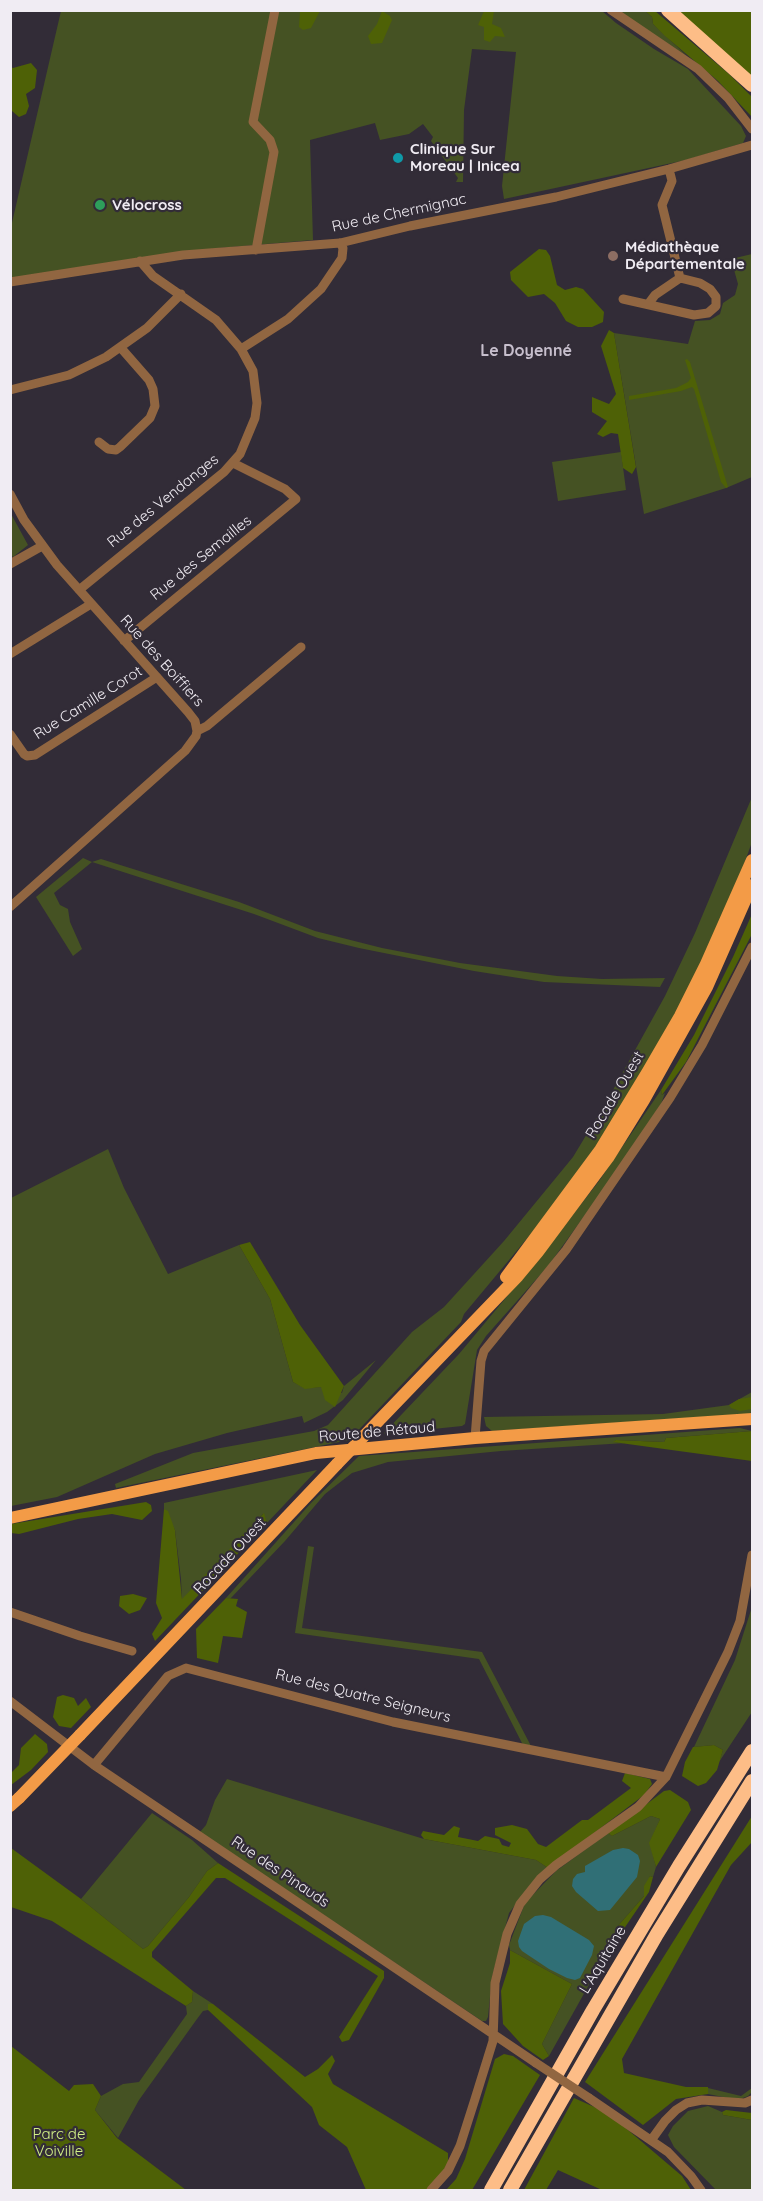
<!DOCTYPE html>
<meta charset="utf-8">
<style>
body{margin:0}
#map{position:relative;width:763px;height:2201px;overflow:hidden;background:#322c37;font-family:Quicksand,sans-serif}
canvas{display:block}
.frame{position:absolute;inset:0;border:12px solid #f0ecf3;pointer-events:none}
</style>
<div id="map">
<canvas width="763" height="2201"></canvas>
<div class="frame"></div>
</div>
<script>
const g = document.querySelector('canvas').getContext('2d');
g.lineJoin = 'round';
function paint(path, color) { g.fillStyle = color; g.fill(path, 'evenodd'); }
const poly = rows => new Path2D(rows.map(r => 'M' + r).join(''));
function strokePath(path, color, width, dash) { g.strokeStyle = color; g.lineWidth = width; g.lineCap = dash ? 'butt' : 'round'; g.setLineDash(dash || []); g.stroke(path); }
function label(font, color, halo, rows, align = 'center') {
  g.font = font + ' Quicksand,sans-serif'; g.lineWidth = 4.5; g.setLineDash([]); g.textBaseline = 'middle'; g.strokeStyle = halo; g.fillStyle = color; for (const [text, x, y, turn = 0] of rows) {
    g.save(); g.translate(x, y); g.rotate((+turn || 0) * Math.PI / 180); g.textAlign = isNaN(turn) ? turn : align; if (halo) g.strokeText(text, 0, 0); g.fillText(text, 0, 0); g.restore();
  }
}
paint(poly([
 [61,11,602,11,616,23,654,49,688,69,741,126,746,136,743,143,686,160,504,199,502,186,516,52,472,49,464,110,463,182,456,182,458,178,431,141,433,137,423,124,409,134,380,140,375,123,310,140,313,240,219,248,11,279,11,227],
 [618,11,645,11,652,17,653,24,687,56],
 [752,254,752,477,726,488,644,514,614,333,688,344,695,321,710,320,720,314,723,303,735,295,738,284,731,259],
 [621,452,626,490,558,501,552,462],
 [10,512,28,545,13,557,11,555],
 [752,797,752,842,735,889,701,965,669,1027,619,1113,554,1206,464,1314,461,1322,349,1440,116,1488,115,1484,193,1453,314,1431,328,1425,412,1332,444,1307,504,1241,573,1157,608,1099,665,996,695,933],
 [83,858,92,862,101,859,239,902,315,931,382,948,460,963,557,976,602,979,665,978,660,987,544,982,474,971,359,948,318,938,254,914,92,862,54,893,60,905,68,909,70,922,82,949,73,956,36,897],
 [661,1090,662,1095,665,1093,661,1104,606,1186,548,1266,486,1336,477,1350,465,1424,462,1426,385,1434,384,1433,459,1354,544,1252,599,1181],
 [108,1149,124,1188,168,1274,239,1245,270,1299,293,1382,305,1388,321,1387,342,1393,344,1386,376,1360,343,1400,327,1412,304,1423,302,1416,227,1433,155,1454,57,1497,11,1506,11,1198],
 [752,1392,752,1412,748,1414,492,1431,486,1426,484,1417,663,1414,729,1405],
 [740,1428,752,1431,666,1438,664,1442,616,1440,614,1442,625,1443,501,1451,388,1462,352,1473,325,1494,285,1541,230,1599,226,1598,311,1503,359,1456],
 [317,1470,267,1523,263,1514,182,1600,181,1579,175,1530,164,1509,164,1503],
 [308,1546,314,1547,302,1628,482,1652,531,1746,523,1745,479,1659,295,1633],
 [751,1610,752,1712,719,1762,723,1750,714,1745,694,1747,735,1660],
 [227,1779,424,1839,536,1860,548,1868,538,1876,509,1913,492,1977,488,2017,486,2021,482,2021,200,1832,206,1825,215,1800],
 [152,1813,192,1840,218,1863,207,1871,189,1897,148,1946,143,1949,81,1899],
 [651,1816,660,1819,650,1843,656,1867,653,1877,650,1876,644,1896,617,1927,616,1934,602,1954,604,1958,549,2056,542,2044,572,1984,510,1950,509,1945,525,1903,556,1871,608,1833,612,1836],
 [193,1991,213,2004,208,2004,208,2010,203,2011,197,2019,139,2100,118,2138,95,2110,101,2096,123,2084,139,2082,187,2014,186,2006,192,2002],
 [708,2088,741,2096,752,2088,752,2092,748,2096,738,2100,708,2094],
 [708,2106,722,2112,723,2115,752,2120,752,2190,716,2190,674,2147,668,2135,673,2126,688,2111]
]), '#455223');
paint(poly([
 [300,11,320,11,311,28,303,30,299,27],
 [382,11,390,16,392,20,382,43,371,44,368,36,377,24],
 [484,11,494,11,492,24,501,28,505,37,495,36,490,42,484,40,484,27,478,25],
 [645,11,655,11,729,74,752,97,752,117,718,81,665,36,653,24,652,17],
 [673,11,752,11,752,80],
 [31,63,37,70,35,88,26,94,29,106,26,114,19,117,12,111,11,104,11,67,13,68],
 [539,249,546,250,550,256,557,285,565,290,576,287,583,289,604,312,603,322,592,327,578,327,566,321,555,303,544,294,528,297,511,280,510,272],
 [609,330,614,333,636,467,632,474,623,468,618,434,611,433,603,437,597,434,607,421,592,412,592,397,609,404,616,394,601,346],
 [687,359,690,362,728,487,726,488,721,482,694,389,692,387,681,391,629,400,629,396,676,388,688,382,691,378,685,360],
 [752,914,752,934,686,1062,662,1095,661,1090,694,1035,733,957],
 [250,1242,300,1325,344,1386,335,1407,325,1400,321,1387,305,1389,293,1382,270,1299,239,1245],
 [752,1397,752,1409,740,1411,731,1408,729,1405,739,1399],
 [752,1431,752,1461,613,1442,616,1440,664,1442,666,1438],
 [146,1502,151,1505,152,1511,142,1520,112,1514,78,1519,19,1534,11,1533,11,1524],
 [164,1509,168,1511,175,1530,182,1599,264,1513,267,1523,155,1641,152,1634,162,1618,156,1603],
 [133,1594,147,1598,140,1610,129,1614,119,1606,120,1596],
 [226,1598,238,1599,236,1606,247,1612,242,1638,223,1636,218,1663,197,1658,196,1629],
 [63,1695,74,1698,78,1706,86,1698,91,1707,71,1728,59,1726,53,1717,57,1697],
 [35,1734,47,1744,48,1752,31,1770,11,1785,11,1773,19,1765,21,1748],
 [714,1745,723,1750,717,1770,706,1783,698,1786,682,1776,685,1762,693,1747],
 [625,1773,650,1779,652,1784,644,1795,548,1868,536,1860,424,1839,421,1835,423,1831,444,1835,454,1826,460,1828,458,1837,478,1841,485,1836,499,1839,502,1845,509,1847,511,1843,495,1835,495,1828,512,1825,527,1829,538,1844,546,1847,582,1820,588,1820,631,1788,622,1781],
 [670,1790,688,1802,691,1810,656,1867,649,1843,660,1819,651,1816,612,1836,608,1833,664,1791],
 [752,1816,752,1842,731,1865,622,2059,624,2073,686,2087,708,2087,708,2094,676,2099,643,2125,585,2082],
 [11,1848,81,1899,143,1949,148,1946,189,1897,207,1871,218,1863,384,1971,384,1978,349,2040,342,2042,339,2037,378,1976,225,1878,216,1878,152,1952,152,1957,193,1991,192,2002,186,2006,52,1921,11,1907],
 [650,1876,653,1877,649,1892,604,1958,601,1955,616,1935,617,1927,644,1896,644,1886],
 [510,1950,572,1984,542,2044,549,2056,543,2060,523,2046,503,2024,501,1991,510,1963],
 [208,2004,213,2004,305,2077,318,2069,332,2055,335,2061,328,2074,333,2084,448,2153,448,2162,444,2170,426,2190,366,2190,347,2147,319,2125,312,2107,208,2010],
 [11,2046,69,2091,74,2085,93,2084,101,2096,95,2110,117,2138,186,2190,11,2190],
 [504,2054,513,2056,540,2075,472,2190,446,2190,456,2179,465,2159,495,2059],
 [574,2098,608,2113,682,2176,691,2190,602,2190,558,2170,546,2190,524,2190],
 [726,2110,752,2113,752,2120,723,2115,722,2112]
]), '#4e6106');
paint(poly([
 [623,1848,629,1849,638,1855,640,1861,637,1877,610,1910,598,1911,576,1892,572,1886,573,1879,577,1874,585,1872,585,1866,613,1850],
 [543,1915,551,1917,589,1940,594,1946,592,1955,580,1978,575,1980,567,1978,549,1969,522,1951,519,1947,518,1941,524,1924,535,1916]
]), '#306f76');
strokePath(poly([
 [611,10,698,69,728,98,752,129],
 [256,250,274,152,270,140,253,122,275,10],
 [10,282,183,255,340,243,410,226,556,197,669,169,752,145],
 [623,299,694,315,708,313,716,306,716,297,710,289,700,283,680,278,662,205,672,181,669,169],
 [649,303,655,295,680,278],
 [241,349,288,319,321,289,342,258,343,248,340,243],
 [10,390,69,375,106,357,147,328,181,294],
 [99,442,108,449,116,450,120,447,150,418,155,406,153,389,149,380,121,348],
 [10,494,24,520,57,565,188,712,195,721,197,731,196,736,185,751,10,907],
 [10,564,42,546],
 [79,590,224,472,240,454,255,418,257,403,253,371,241,349,216,320,153,276,140,261],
 [124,641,296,499,285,489,233,463],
 [10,654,91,604],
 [197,731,207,726,301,647],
 [10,734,24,754,27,756,35,755,157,677],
 [475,1438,481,1361,484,1351,566,1250,670,1098,702,1045,752,947],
 [10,1612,80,1636,132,1651],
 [10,1701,94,1765,536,2063],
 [94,1765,168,1676,186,1668,393,1722,666,1777],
 [589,2098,668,2152,691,2176,701,2190],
 [652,2139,665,2121,676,2110,687,2103,702,2100,745,2103,752,2100],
 [431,2190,448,2171,460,2146,475,2099,493,2041,495,1983,507,1934,520,1904,540,1879,556,1865,638,1807,666,1777,728,1652,740,1621,752,1555]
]), '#916641', 9);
strokePath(poly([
 [506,1277,600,1150,648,1071,680,1016,706,964,752,860],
 [365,1435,518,1276,538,1252,608,1158,644,1100,707,987,752,885],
 [10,1518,316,1453,475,1438,752,1419],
 [80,1735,337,1464],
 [10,1806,19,1798]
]), '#f39b47', 12);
strokePath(poly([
 [668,10,752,85],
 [491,2190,593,2010,679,1866,752,1751],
 [510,2190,657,1934,752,1781]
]), '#fdbd87', 14);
strokePath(poly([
 [536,2063,589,2098]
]), '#916641', 9);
strokePath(poly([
 [337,1464,365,1435],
 [19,1798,80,1735]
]), '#f39b47', 12);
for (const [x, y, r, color] of [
 [398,158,6,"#0f9aa8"],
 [100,205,6,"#2e9e5b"],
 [613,256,6,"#8d6e63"]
]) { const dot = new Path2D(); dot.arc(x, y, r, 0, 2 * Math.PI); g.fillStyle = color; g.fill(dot); strokePath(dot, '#322c37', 2); }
label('bold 15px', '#f0ecf3', '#322c37', [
 ["Clinique Sur",410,149],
 ["Moreau | Inicea",410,166],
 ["Vélocross",112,205],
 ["Médiathèque",625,247],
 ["Départementale",625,264]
], 'left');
label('15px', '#f0ecf3', '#322c37', [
 ["Rue de Chermignac",399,213,-12],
 ["Rue des Vendanges",163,501,-39],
 ["Rue des Semailles",201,558,-39],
 ["Rue des Boiffiers",162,661,48],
 ["Rue Camille Corot",88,703,-32],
 ["Rocade Ouest",615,1095,-59],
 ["Route de Rétaud",377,1432,-5],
 ["Rocade Ouest",230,1556,-47],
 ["Rue des Quatre Seigneurs",363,1696,14],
 ["Rue des Pinauds",280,1872,34],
 ["L'Aquitaine",603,1960,-59]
]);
label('15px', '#d3f286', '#322c37', [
 ["Parc de",59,2134],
 ["Voiville",59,2151]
]);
label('bold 16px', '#c7bfcd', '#322c37', [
 ["Le Doyenné",526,351]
]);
</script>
